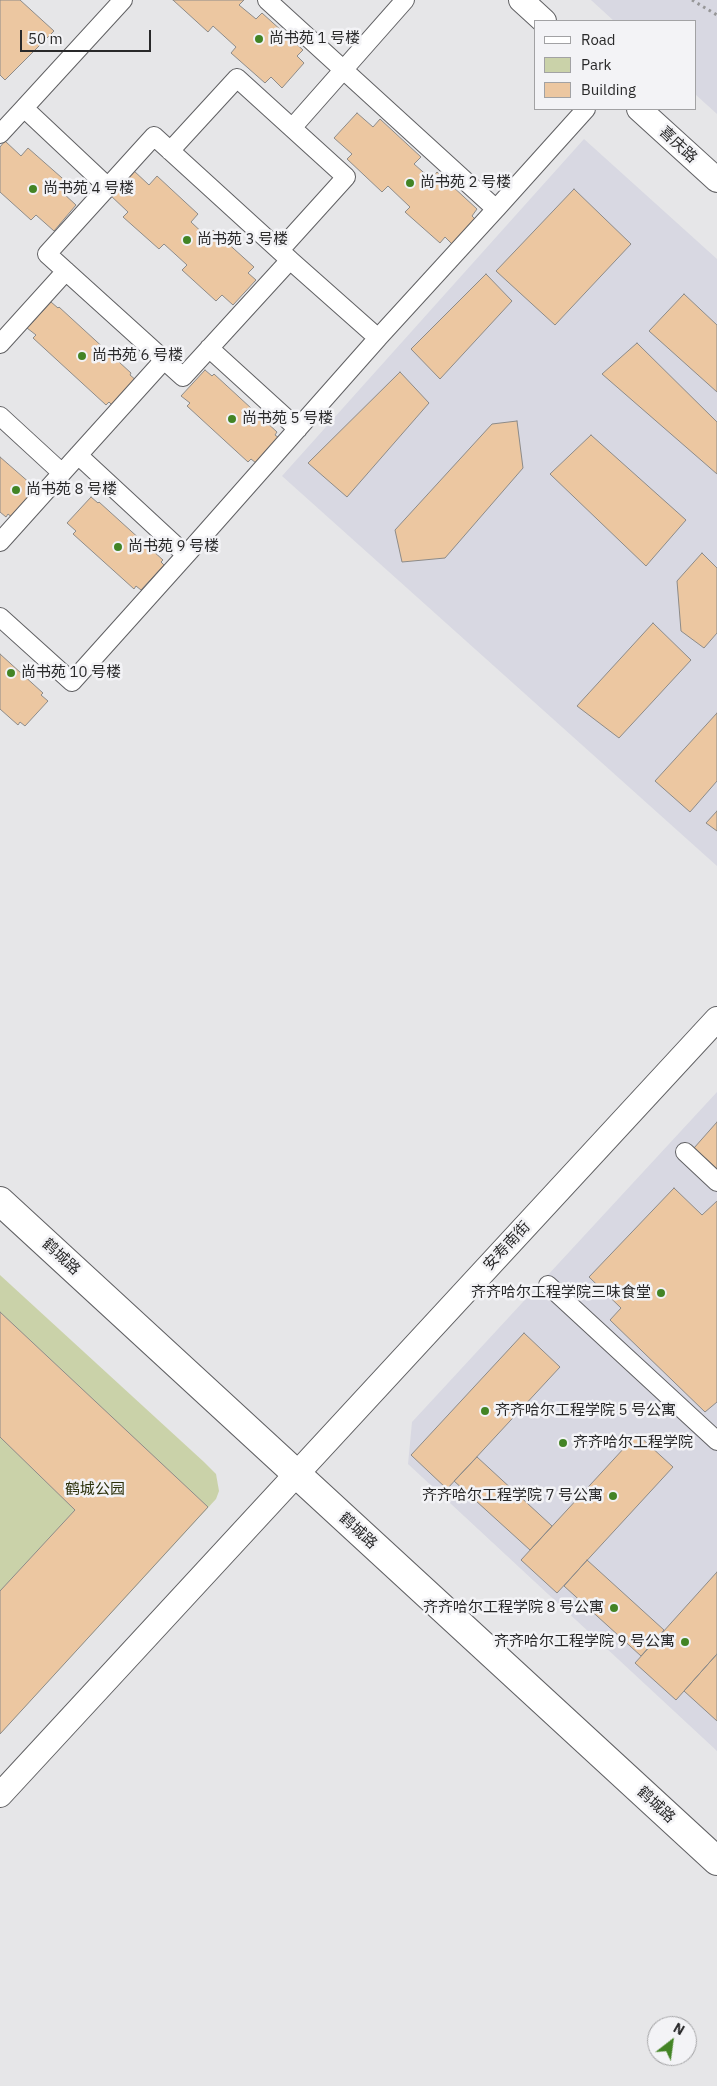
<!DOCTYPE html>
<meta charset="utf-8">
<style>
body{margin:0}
#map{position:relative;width:717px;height:2086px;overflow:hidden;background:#e6e6e8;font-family:"IBM Plex Sans",sans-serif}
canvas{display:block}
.legend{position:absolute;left:534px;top:20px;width:162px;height:90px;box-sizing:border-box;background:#f3f3f6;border:1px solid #a2a2a4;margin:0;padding:6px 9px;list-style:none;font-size:15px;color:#29292a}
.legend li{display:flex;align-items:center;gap:10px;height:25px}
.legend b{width:25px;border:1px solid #a2a2a4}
.north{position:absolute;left:647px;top:2016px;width:50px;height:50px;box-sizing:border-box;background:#f3f3f6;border:1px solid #a2a2a4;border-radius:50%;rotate:30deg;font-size:14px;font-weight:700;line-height:20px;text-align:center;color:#29292a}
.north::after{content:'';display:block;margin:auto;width:18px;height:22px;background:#438425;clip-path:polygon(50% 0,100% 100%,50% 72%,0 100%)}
.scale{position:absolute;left:20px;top:30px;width:131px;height:22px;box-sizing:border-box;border:2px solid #29292a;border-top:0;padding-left:6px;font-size:15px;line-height:18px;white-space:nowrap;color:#29292a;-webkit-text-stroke:4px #f3f3f6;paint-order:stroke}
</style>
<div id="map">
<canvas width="717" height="2086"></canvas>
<ul class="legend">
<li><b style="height:6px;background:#fff"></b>Road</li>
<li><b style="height:14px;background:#cad2a9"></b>Park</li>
<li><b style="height:14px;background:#ecc7a1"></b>Building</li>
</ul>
<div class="north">N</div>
<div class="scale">50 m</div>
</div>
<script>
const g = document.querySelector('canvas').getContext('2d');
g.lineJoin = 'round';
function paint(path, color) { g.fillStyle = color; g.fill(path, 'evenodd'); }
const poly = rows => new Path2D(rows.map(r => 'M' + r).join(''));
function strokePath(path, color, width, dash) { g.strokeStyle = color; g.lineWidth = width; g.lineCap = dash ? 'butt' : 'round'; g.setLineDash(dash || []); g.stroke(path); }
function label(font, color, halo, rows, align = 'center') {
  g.font = font + ' "IBM Plex Sans","Noto Sans SC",sans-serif'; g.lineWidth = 5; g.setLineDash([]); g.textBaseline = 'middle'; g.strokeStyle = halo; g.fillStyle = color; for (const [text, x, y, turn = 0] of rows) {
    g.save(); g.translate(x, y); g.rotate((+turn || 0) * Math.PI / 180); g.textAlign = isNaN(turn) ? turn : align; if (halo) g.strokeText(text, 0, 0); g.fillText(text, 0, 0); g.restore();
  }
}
paint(poly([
 [591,0,717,0,717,114,696,95,696,21,614,21],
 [584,139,717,259,717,866,282,476],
 [717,1092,717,1751,408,1464,412,1422]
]), '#d8d8e2');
paint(poly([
 [0,1275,204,1462,216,1474,219,1491,216,1499,0,1734]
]), '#cad2a9');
const building = poly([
 [0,0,20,0,54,31,5,80,0,75,0,0],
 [173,0,244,0,239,5,256,19,262,13,303,50,297,56,304,63,282,88,271,77,265,83,231,53,236,47,213,26,208,32,173,0],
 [357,113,373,127,380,119,421,157,414,164,431,179,437,172,477,209,472,216,479,223,456,248,445,237,440,243,405,212,410,207,388,186,382,192,347,159,352,154,334,138,357,113],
 [5,141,21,156,28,148,70,185,63,193,76,205,54,231,36,215,31,220,0,192,0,147,5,141],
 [133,170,149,185,157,176,198,214,191,222,207,237,213,230,254,267,248,273,256,280,233,305,222,295,216,301,182,270,187,265,164,244,159,249,123,217,128,212,110,195,133,170],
 [574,189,631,244,555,325,496,271,574,189],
 [486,274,512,301,440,379,411,349,486,274],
 [684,294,717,325,717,392,649,331,684,294],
 [51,302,58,308,59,307,131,373,130,375,137,381,113,406,109,402,106,405,33,338,36,335,27,328,51,302],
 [637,343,717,422,717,474,602,374,637,343],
 [205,370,212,376,214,374,277,432,275,435,279,438,256,463,251,459,248,462,187,406,190,403,181,396,205,370],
 [400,372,429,403,347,497,308,463,400,372],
 [517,421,523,468,445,558,402,562,395,530,492,424,517,421],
 [591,435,686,520,646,566,550,474,591,435],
 [0,457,31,484,29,486,36,493,13,518,8,514,6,517,0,512,0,457],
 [91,497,98,503,99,502,163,560,161,562,164,565,141,590,136,586,134,589,73,534,76,531,67,523,91,497],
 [702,553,717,568,717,633,704,648,681,631,677,581,702,553],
 [653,623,691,660,619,738,577,706,653,623],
 [0,654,43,693,41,695,48,701,25,726,20,722,18,725,0,709,0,654],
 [717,713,717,781,690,812,655,781,717,713],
 [717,811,717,831,706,823,717,811],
 [717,1122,717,1169,694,1148,717,1122],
 [674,1188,702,1215,717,1201,717,1402,705,1412,610,1320,621,1308,589,1277,674,1188],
 [0,1312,208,1507,0,1734,0,1591,75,1510,0,1437,0,1312],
 [524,1333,560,1367,447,1489,411,1455,524,1333],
 [637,1434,673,1467,557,1593,521,1560,637,1434],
 [477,1457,552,1526,530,1550,454,1481,477,1457],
 [587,1560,664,1630,641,1656,564,1586,587,1560],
 [717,1572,717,1654,676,1700,635,1663,717,1572],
 [717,1654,717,1721,684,1691,717,1654]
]);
paint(building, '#ecc7a1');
strokePath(building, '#8d8b89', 1);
const street = poly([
 [267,0,496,209,378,338],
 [24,108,123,0],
 [292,128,405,0],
 [0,134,24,108,108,187],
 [154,136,290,260,183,377,47,254,154,136],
 [170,151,237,78,346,177,280,250],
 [496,209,586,109],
 [0,344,66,271],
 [209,348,298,429],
 [0,416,62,473,164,360],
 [0,542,62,473],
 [186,555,378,338,290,260],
 [0,617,72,682,186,555,78,455],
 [685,1152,717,1182],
 [548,1285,717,1441]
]);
const secondary = poly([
 [521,0,544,21],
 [639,109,717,180],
 [0,1795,717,1019]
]);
const primary = poly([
 [0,1201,717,1861]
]);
strokePath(street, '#606063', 20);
strokePath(secondary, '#606063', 26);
strokePath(primary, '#606063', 30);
strokePath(poly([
 [692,0,717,15]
]), '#969697', 3, [2.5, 4]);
strokePath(street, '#fff', 18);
strokePath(secondary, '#fff', 24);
strokePath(primary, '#fff', 28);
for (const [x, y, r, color] of [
 [259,39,5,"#438425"],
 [410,183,5,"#438425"],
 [33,189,5,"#438425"],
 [187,240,5,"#438425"],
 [82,356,5,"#438425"],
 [232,419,5,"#438425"],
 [16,490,5,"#438425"],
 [118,547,5,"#438425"],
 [11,673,5,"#438425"],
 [661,1293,5,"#438425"],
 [485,1411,5,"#438425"],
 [563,1443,5,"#438425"],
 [613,1496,5,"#438425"],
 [614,1608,5,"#438425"],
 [685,1642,5,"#438425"]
]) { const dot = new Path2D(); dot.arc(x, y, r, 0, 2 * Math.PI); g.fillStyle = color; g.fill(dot); strokePath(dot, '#f3f3f6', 2); }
label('15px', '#29292a', '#f3f3f6', [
 ["尚书苑 1 号楼",269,39],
 ["尚书苑 2 号楼",420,183],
 ["尚书苑 4 号楼",43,189],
 ["尚书苑 3 号楼",197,240],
 ["尚书苑 6 号楼",92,356],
 ["尚书苑 5 号楼",242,419],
 ["尚书苑 8 号楼",26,490],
 ["尚书苑 9 号楼",128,547],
 ["尚书苑 10 号楼",21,673],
 ["齐齐哈尔工程学院三味食堂",651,1293,"right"],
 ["齐齐哈尔工程学院 5 号公寓",495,1411],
 ["齐齐哈尔工程学院",573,1443],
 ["齐齐哈尔工程学院 7 号公寓",603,1496,"right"],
 ["齐齐哈尔工程学院 8 号公寓",604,1608,"right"],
 ["齐齐哈尔工程学院 9 号公寓",675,1642,"right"]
], 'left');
label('15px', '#29292a', '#f3f3f6', [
 ["喜庆路",678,145,43],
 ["安寿南街",507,1246,-47],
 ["鹤城路",61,1257,43],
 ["鹤城路",358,1531,43],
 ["鹤城路",656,1805,43]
]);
label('15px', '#2b300a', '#f3f3f6', [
 ["鹤城公园",95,1490]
]);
</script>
